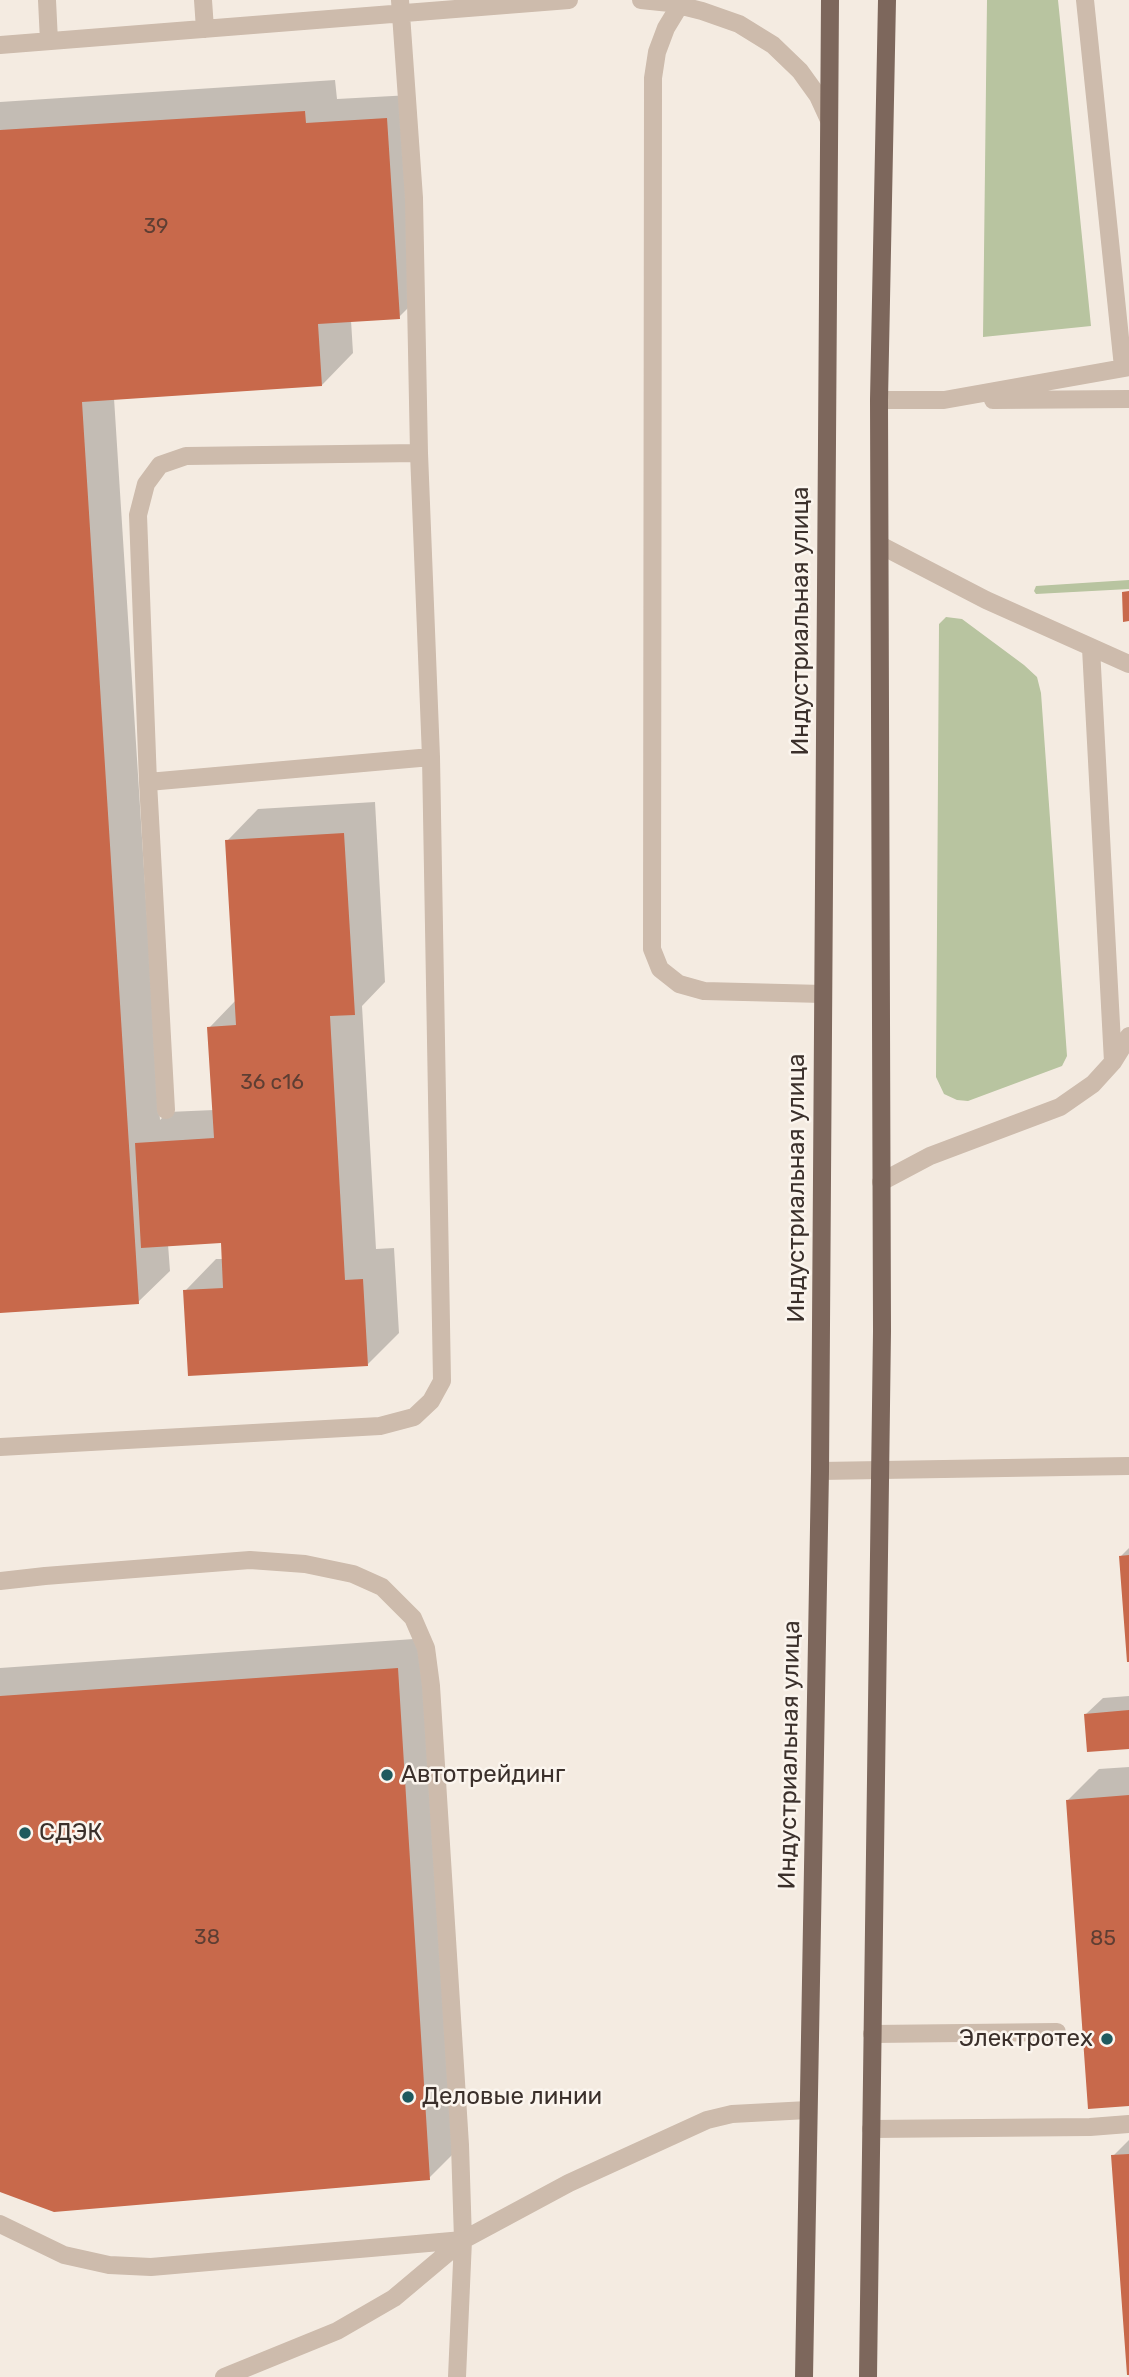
<!DOCTYPE html>
<meta charset="utf-8">
<style>
body{margin:0}
canvas{display:block;background:#f4ebe1}
</style>
<canvas width="1129" height="2377"></canvas>
<script>
const g = document.querySelector('canvas').getContext('2d');
g.lineJoin = 'round';
function paint(path, color) { g.fillStyle = color; g.fill(path, 'evenodd'); }
const poly = rows => new Path2D(rows.map(r => 'M' + r).join(''));
function strokePath(path, color, width, dash) { g.strokeStyle = color; g.lineWidth = width; g.lineCap = dash ? 'butt' : 'round'; g.setLineDash(dash || []); g.stroke(path); }
function label(font, color, halo, rows, align = 'center') {
  g.font = font + ' Rubik,sans-serif'; g.lineWidth = 5; g.setLineDash([]); g.textBaseline = 'middle'; g.strokeStyle = halo; g.fillStyle = color; for (const [text, x, y, turn = 0] of rows) {
    g.save(); g.translate(x, y); g.rotate((+turn || 0) * Math.PI / 180); g.textAlign = isNaN(turn) ? turn : align; if (halo) g.strokeText(text, 0, 0); g.fillText(text, 0, 0); g.restore();
  }
}
paint(poly([
 [987,0,1058,0,1091,326,983,337],
 [1129,580,1129,589,1036,594,1034,591,1036,586],
 [946,617,962,619,1024,665,1037,677,1041,693,1067,1056,1062,1066,968,1101,957,1100,944,1094,936,1077,939,624]
]), '#b8c4a0');
paint(poly([
 [335,80,337,99,411,95,424,292,399,317,351,320,353,353,322,385,114,398,160,1120,168,1112,214,1110,209,1028,236,1000,227,841,258,809,375,802,385,982,362,1006,376,1249,394,1248,399,1333,368,1364,185,1291,216,1259,223,1259,222,1241,168,1244,170,1271,138,1302,0,1311,0,102],
 [1129,1548,1129,1660,1121,1556],
 [428,1638,460,2147,429,2178,0,2191,0,1668],
 [1129,1696,1129,1747,1086,1714,1103,1698],
 [1129,1767,1129,2105,1068,1800,1099,1769],
 [1129,2140,1129,2377,1113,2156]
]), '#0003');
paint(poly([
 [305,111,306,123,387,118,400,319,318,324,322,386,82,402,139,1304,0,1313,0,130],
 [1129,591,1129,621,1123,622,1122,592],
 [344,833,355,1015,330,1016,345,1280,363,1279,368,1366,188,1376,183,1290,223,1288,221,1243,141,1248,135,1143,214,1138,207,1027,236,1025,225,840],
 [1129,1555,1129,1662,1127,1662,1119,1556],
 [398,1668,430,2180,54,2212,0,2192,0,1696],
 [1129,1710,1129,1749,1087,1752,1084,1714],
 [1129,1795,1129,2106,1088,2109,1066,1800],
 [1129,2154,1129,2375,1127,2375,1111,2155]
]), '#c8694b');
strokePath(poly([
 [47,0,49,41],
 [203,0,205,29],
 [641,0,670,3,702,11,739,24,773,45,800,71,818,96,829,120],
 [683,0,666,28,657,52,653,78,652,949,660,969,679,984,704,991,823,994],
 [1085,0,1123,367],
 [0,45,569,0],
 [879,400,944,400,1129,367],
 [993,400,1129,399],
 [880,545,986,600,1129,664],
 [1091,648,1113,1062],
 [148,782,431,757],
 [166,1110,148,782,138,515,146,484,160,465,186,456,419,453],
 [881,1182,930,1156,1060,1107,1093,1084,1113,1062,1129,1036],
 [0,1447,380,1426,414,1417,431,1401,442,1381,431,757,419,453,414,198,400,0],
 [820,1471,1129,1466],
 [0,1581,45,1576,250,1560,305,1564,353,1574,382,1587,413,1618,426,1648,431,1686,460,2145,463,2240],
 [872,2034,1057,2032],
 [871,2129,1090,2127,1129,2124],
 [0,2224,64,2255,109,2265,151,2267,463,2240],
 [224,2377,337,2331,394,2298,463,2240],
 [457,2377,463,2240,569,2183,707,2120,732,2114,808,2110]
]), '#cdbbac', 18);
strokePath(poly([
 [804,2377,820,1471,830,0],
 [868,2377,882,1331,879,400,887,0]
]), '#7d675c', 18);
for (const [x, y, r, color] of [
 [387,1775,7,"#1f5a5e"],
 [25,1833,7,"#1f5a5e"],
 [1107,2039,7,"#1f5a5e"],
 [408,2097,7,"#1f5a5e"]
]) { const dot = new Path2D(); dot.arc(x, y, r, 0, 2 * Math.PI); g.fillStyle = color; g.fill(dot); strokePath(dot, '#fbf5ee', 2.5); }
label('21px', '#5e3e33', null, [
 ["39",156,227],
 ["36 с16",272,1083],
 ["38",207,1938],
 ["85",1103,1939]
]);
label('24px', '#3b302b', '#fbf5ee', [
 ["Индустриальная улица",801,621,-90],
 ["Индустриальная улица",797,1188,-90],
 ["Индустриальная улица",790,1755,-89]
]);
label('24px', '#3b302b', '#fbf5ee', [
 ["Автотрейдинг",401,1775],
 ["СДЭК",39,1833],
 ["Электротех",1093,2039,"right"],
 ["Деловые линии",422,2097]
], 'left');
</script>
